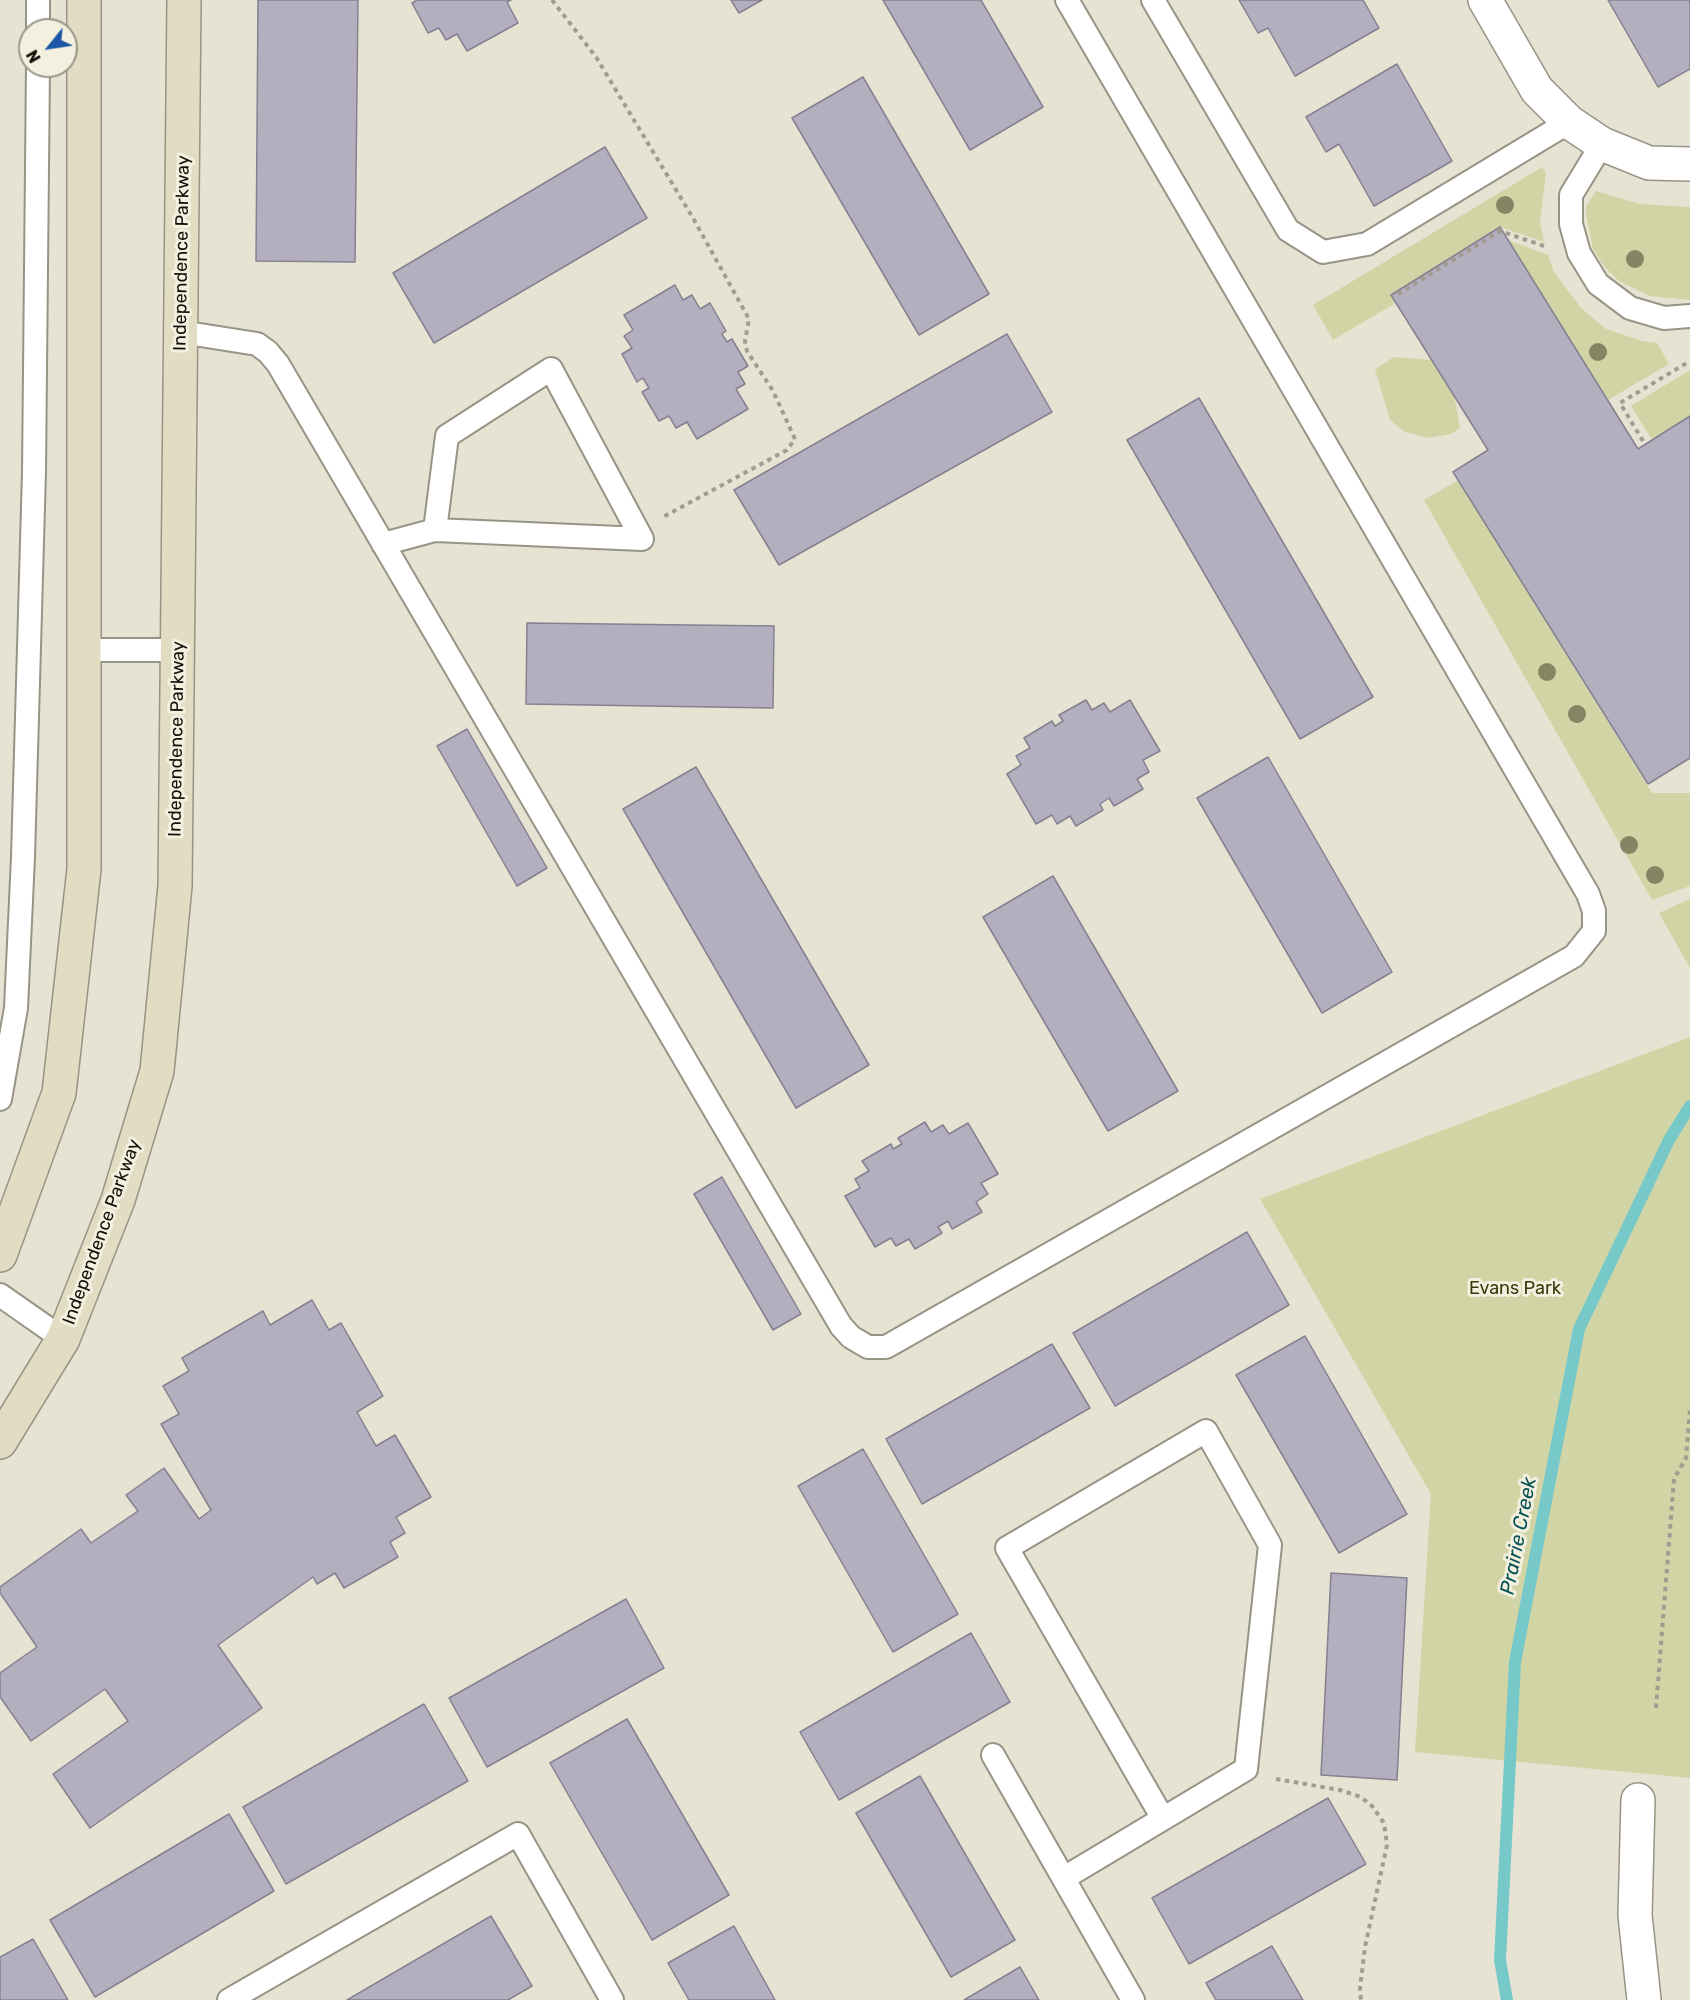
<!DOCTYPE html>
<style>
body{margin:0}
#map{position:relative;width:1690px;height:2000px;overflow:hidden;background:#e7e3d3;font-family:Rubik,sans-serif}
canvas{display:block}
.north{position:absolute;left:18px;top:18px;width:60px;height:60px;box-sizing:border-box;background:#f4f0e0;border:2px solid #99968a;border-radius:50%;rotate:240deg;font-size:16px;font-weight:700;line-height:24px;text-align:center;color:#100f09}
.north::after{content:'';display:block;margin:auto;width:21px;height:27px;background:#1b56a7;clip-path:polygon(50% 0,100% 100%,50% 72%,0 100%)}
</style>
<div id="map">
<canvas width="1690" height="2000"></canvas>
<div class="north">N</div>
</div>
<script>
const g = document.querySelector('canvas').getContext('2d');
g.lineJoin = 'round';
function paint(path, color) { g.fillStyle = color; g.fill(path, 'evenodd'); }
const poly = rows => new Path2D(rows.map(r => 'M' + r).join(''));
function strokePath(path, color, width, dash) { g.strokeStyle = color; g.lineWidth = width; g.lineCap = dash ? 'butt' : 'round'; g.setLineDash(dash || []); g.stroke(path); }
function label(font, color, halo, rows, align = 'center') {
  g.font = font + ' Rubik,sans-serif'; g.lineWidth = 6; g.setLineDash([]); g.textBaseline = 'middle'; g.strokeStyle = halo; g.fillStyle = color; for (const [text, x, y, turn = 0] of rows) {
    g.save(); g.translate(x, y); g.rotate((+turn || 0) * Math.PI / 180); g.textAlign = isNaN(turn) ? turn : align; if (halo) g.strokeText(text, 0, 0); g.fillText(text, 0, 0); g.restore();
  }
}
paint(poly([
 [1542,167,1546,173,1540,223,1544,242,1500,227,1392,294,1394,304,1333,340,1313,305],
 [1596,191,1640,204,1690,207,1690,300,1649,296,1619,281,1604,266,1593,249,1586,215,1586,206],
 [1508,240,1548,255,1554,272,1581,308,1606,329,1642,341,1657,343,1669,364,1608,400],
 [1394,357,1432,360,1454,395,1460,428,1451,434,1428,438,1403,431,1390,420,1375,369],
 [1690,370,1690,416,1652,440,1631,406],
 [1458,480,1652,793,1690,793,1690,886,1652,900,1424,500],
 [1690,899,1690,968,1659,913],
 [1690,1037,1690,1778,1415,1752,1431,1494,1260,1199]
]), '#d1d5a6');
strokePath(poly([
 [1507,2000,1500,1960,1515,1662,1579,1329,1669,1140,1690,1106]
]), '#77c8c9', 12);
const building = poly([
 [258,0,358,0,355,262,256,261,258,0],
 [417,0,511,0,507,2,518,23,467,51,457,34,446,40,439,28,428,33,412,3,417,0],
 [731,0,762,0,739,13,731,0],
 [883,0,981,0,1043,107,970,150,883,0],
 [1239,0,1363,0,1379,28,1295,76,1268,28,1258,33,1239,0],
 [1608,0,1690,0,1690,69,1658,87,1608,0],
 [1397,64,1452,161,1374,206,1339,144,1326,152,1306,117,1397,64],
 [863,77,989,294,919,335,792,118,863,77],
 [605,147,647,218,434,343,393,273,605,147],
 [1500,227,1638,449,1690,416,1690,758,1648,784,1453,472,1488,450,1391,295,1500,227],
 [675,285,683,300,692,295,700,309,710,303,726,331,722,334,727,342,732,339,748,366,738,372,745,384,736,389,748,409,697,439,687,422,676,428,669,416,659,421,642,392,649,388,643,378,637,382,622,354,632,348,624,336,633,330,624,315,675,285],
 [1007,334,1052,412,779,565,734,490,1007,334],
 [1199,398,1373,697,1300,739,1127,440,1199,398],
 [527,623,774,626,773,708,526,704,527,623],
 [1086,700,1092,710,1104,703,1110,712,1130,700,1160,751,1143,760,1149,772,1137,779,1143,789,1114,806,1109,798,1100,804,1103,810,1076,826,1070,816,1057,824,1052,815,1036,824,1007,774,1021,765,1016,756,1030,748,1024,738,1052,721,1055,726,1063,721,1059,715,1086,700],
 [467,729,547,868,517,886,437,746,467,729],
 [1268,757,1392,972,1322,1013,1197,798,1268,757],
 [696,767,869,1065,796,1108,623,809,696,767],
 [1053,876,1178,1091,1108,1131,983,917,1053,876],
 [925,1122,931,1132,943,1125,949,1134,968,1123,998,1174,981,1183,988,1194,976,1202,982,1212,952,1229,948,1221,938,1227,942,1233,915,1249,909,1239,896,1246,891,1238,875,1247,845,1196,860,1188,855,1179,869,1171,862,1161,891,1144,893,1149,902,1144,898,1138,925,1122],
 [722,1177,801,1314,773,1330,694,1194,722,1177],
 [1247,1232,1289,1305,1115,1406,1073,1333,1247,1232],
 [312,1300,329,1330,341,1323,383,1396,357,1412,376,1446,395,1435,431,1497,396,1517,405,1533,390,1542,398,1557,344,1588,335,1573,317,1584,313,1577,218,1645,262,1708,90,1828,53,1774,128,1721,105,1689,31,1741,0,1697,0,1673,37,1647,0,1593,0,1587,81,1529,91,1543,138,1511,126,1495,164,1468,199,1519,211,1510,161,1424,179,1414,163,1386,189,1371,182,1358,263,1311,270,1325,312,1300],
 [1305,1336,1407,1514,1339,1553,1236,1375,1305,1336],
 [1052,1344,1090,1408,922,1504,886,1439,1052,1344],
 [863,1449,958,1614,893,1652,798,1486,863,1449],
 [1331,1573,1407,1578,1397,1780,1321,1775,1331,1573],
 [626,1599,664,1668,487,1767,449,1698,626,1599],
 [971,1633,1010,1702,839,1800,800,1732,971,1633],
 [424,1704,468,1781,286,1884,243,1807,424,1704],
 [627,1719,729,1895,652,1940,550,1763,627,1719],
 [920,1776,1015,1940,951,1977,856,1813,920,1776],
 [1328,1798,1366,1864,1189,1964,1152,1898,1328,1798],
 [229,1814,274,1891,95,1997,50,1920,229,1814],
 [491,1916,532,1986,508,2000,347,2000,491,1916],
 [734,1926,775,2000,689,2000,668,1963,734,1926],
 [33,1939,68,2000,0,2000,0,1957,33,1939],
 [1272,1946,1303,2000,1216,2000,1206,1983,1272,1946],
 [1020,1967,1039,2000,964,2000,1020,1967]
]);
paint(building, '#b3afbf');
strokePath(building, '#848190', 1.5);
const lane = poly([
 [1153,0,1288,230,1323,252,1367,244,1569,122],
 [38,30,38,0],
 [1602,144,1571,195,1571,224,1579,253,1598,284,1630,308,1664,318,1690,316],
 [181,332,257,344,268,352,278,364,841,1326,851,1337,868,1347,886,1347,1574,956,1594,931,1594,911,1588,894,1067,0],
 [383,544,435,530,642,539,551,369,447,436,435,530],
 [86,650,178,650],
 [0,1099,16,1008,23,857,34,472,38,66],
 [0,1295,63,1339],
 [993,1755,1133,2000],
 [1064,1878,1246,1769,1270,1545,1206,1431,1007,1548,1162,1817],
 [229,2000,518,1834,612,2000]
]);
const street = poly([
 [1485,0,1537,90,1569,122,1602,144,1649,163,1690,164],
 [1638,1800,1635,1915,1644,2000]
]);
const secondary = poly([
 [0,1255,59,1093,84,869,84,0],
 [0,1442,63,1339,118,1200,157,1071,175,886,184,0]
]);
strokePath(lane, '#989485', 26);
strokePath(street, '#989485', 36);
strokePath(secondary, '#989485', 36);
strokePath(poly([
 [552,0,596,57,693,218,749,319,745,341,747,351,773,391,795,439,787,450,663,517],
 [1398,294,1500,231,1544,246],
 [1643,441,1620,403,1690,361],
 [1656,1708,1674,1479,1686,1458,1690,1408],
 [1276,1779,1340,1790,1361,1797,1372,1806,1384,1823,1387,1845,1365,1947,1360,1988,1361,2000]
]), '#a09d90', 4, [4.5, 4.5]);
strokePath(lane, '#fff', 22);
strokePath(street, '#fff', 33);
strokePath(secondary, '#e2dcc3', 33);
g.fillStyle = '#868563';
for (const [x, y] of [
 [1505,205],
 [1635,259],
 [1598,352],
 [1547,672],
 [1577,714],
 [1629,845],
 [1655,875]
]) { g.beginPath(); g.arc(x, y, 9, 0, 2 * Math.PI); g.fill(); }
label('18px', '#100f09', '#f4f0e0', [
 ["Independence Parkway",182,253,-89],
 ["Independence Parkway",177,739,-89],
 ["Independence Parkway",102,1232,-70]
]);
label('18px', '#363807', '#f4f0e0', [
 ["Evans Park",1515,1289]
]);
label('italic 20px', '#065254', '#f4f0e0', [
 ["Prairie Creek",1519,1536,-79]
]);
</script>
